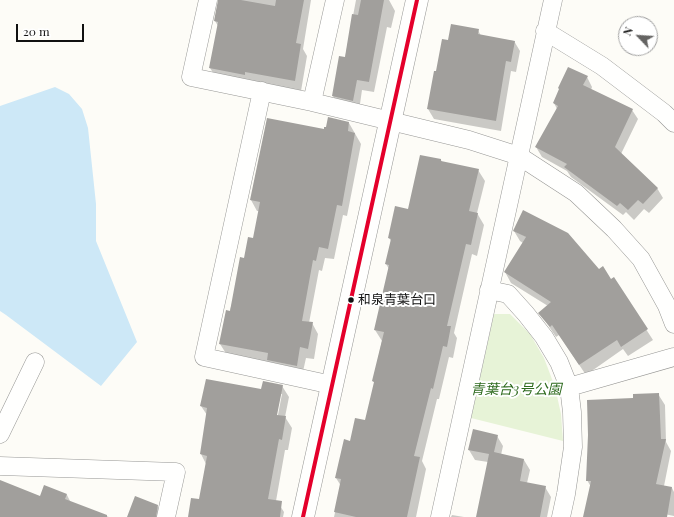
<!DOCTYPE html>
<meta charset="utf-8">
<style>
body{margin:0}
#map{position:relative;width:674px;height:517px;overflow:hidden;background:#fdfcf7;font-family:"Playfair Display",serif}
canvas{display:block}
.north{position:absolute;left:618px;top:16px;width:40px;height:40px;box-sizing:border-box;background:#fff;border:1px solid #a0a0a0;border-radius:50%;rotate:295deg;font-size:11px;font-weight:700;line-height:16px;text-align:center;color:#111}
.north::after{content:'';display:block;margin:auto;width:14px;height:18px;background:#646362;clip-path:polygon(50% 0,100% 100%,50% 72%,0 100%)}
.scale{position:absolute;left:16px;top:24px;width:68px;height:18px;box-sizing:border-box;border:2px solid #111;border-top:0;padding-left:5px;font-size:12px;line-height:14px;white-space:nowrap;color:#111;-webkit-text-stroke:3px #fff;paint-order:stroke}
</style>
<div id="map">
<canvas width="674" height="517"></canvas>
<div class="north">N</div>
<div class="scale">20 m</div>
</div>
<script>
const g = document.querySelector('canvas').getContext('2d');
g.lineJoin = 'round';
function paint(path, color) { g.fillStyle = color; g.fill(path, 'evenodd'); }
const poly = rows => new Path2D(rows.map(r => 'M' + r).join(''));
function strokePath(path, color, width, dash) { g.strokeStyle = color; g.lineWidth = width; g.lineCap = dash ? 'butt' : 'round'; g.setLineDash(dash || []); g.stroke(path); }
function label(font, color, halo, rows, align = 'center') {
  g.font = font + ' "Playfair Display","Noto Sans JP",serif'; g.lineWidth = 4; g.setLineDash([]); g.textBaseline = 'middle'; g.strokeStyle = halo; g.fillStyle = color; for (const [text, x, y, turn = 0] of rows) {
    g.save(); g.translate(x, y); g.rotate((+turn || 0) * Math.PI / 180); g.textAlign = isNaN(turn) ? turn : align; if (halo) g.strokeText(text, 0, 0); g.fillText(text, 0, 0); g.restore();
  }
}
paint(poly([
 [494,314,510,314,530,334,544,358,555,387,561,414,563,441,471,418]
]), '#e7f3d7');
paint(poly([
 [55,87,69,94,82,109,88,128,96,204,96,241,137,342,101,386,6,315,0,311,0,106]
]), '#cde8f7');
paint(poly([
 [219,0,311,0,303,49,307,56,301,91,217,79,210,68,218,26,215,21],
 [356,0,389,0,395,11,391,28,387,27,374,92,362,90,359,111,339,106,333,96,345,58],
 [478,30,481,36,514,41,520,51,516,72,511,71,501,131,434,119,428,109,437,72,449,41],
 [587,77,592,87,591,90,632,110,638,119,621,154,657,188,663,198,649,213,644,209,634,220,626,212,623,215,571,177,567,171,542,157,536,147,557,109,554,103],
 [349,123,361,144,347,216,343,215,334,259,325,258,322,271,319,270,309,323,312,323,318,334,314,359,306,358,302,376,227,355,220,344,245,259,254,240,259,211,257,211,251,200,325,130],
 [441,160,442,162,478,170,485,181,477,213,484,225,477,256,472,254,454,333,457,338,453,358,449,357,439,399,437,399,422,461,426,469,416,517,334,517,341,486,336,478,351,442,366,422,375,383,373,381,382,341,375,330,389,269,386,264,391,241,389,238],
 [514,231,598,271,611,280,613,278,653,340,628,356,623,349,586,375,559,335,556,337,540,313,548,306,511,283,505,272,523,243,520,241],
 [282,386,289,397,285,417,292,428,288,450,285,450,276,501,277,501,284,512,283,517,189,517,200,500,206,464,201,454,207,415,201,406,262,390],
 [280,394,282,394,277,420,275,419],
 [658,394,665,405,666,442,671,451,664,486,672,488,674,492,674,516,664,514,663,517,584,517,591,487,587,480,634,399],
 [497,436,503,446,501,455,524,460,530,470,527,483,545,487,551,497,547,517,477,517,488,462,475,460,469,450],
 [0,481,41,497,45,487,67,495,71,503,109,517,0,517],
 [157,506,163,517,128,517],
 [452,515,464,517,451,517]
]), '#0003');
paint(poly([
 [218,0,241,0,275,6,276,0,304,0,296,43,301,44,295,81,245,72,245,75,209,68,218,22,214,21],
 [361,0,384,0,369,82,357,80,353,101,332,96,339,56,345,57,352,14,358,15],
 [451,24,479,29,478,34,515,41,511,62,506,61,496,121,427,109,434,71,436,71,442,39,448,40],
 [568,67,588,76,583,85,633,109,615,147,658,188,643,204,638,200,628,210,620,203,617,206,564,167,567,164,535,147,558,106,553,103,559,89,558,88],
 [328,117,349,122,348,131,355,133,342,206,337,205,328,249,319,247,316,261,313,260,302,321,313,322,308,349,300,347,297,366,267,360,268,353,219,344,226,310,230,311,240,257,244,258,248,237,253,238,260,202,250,200,267,118,324,129,324,127,326,127],
 [420,155,441,159,441,161,479,169,469,211,478,213,471,245,466,244,447,326,451,326,447,347,443,346,433,389,431,388,414,456,420,457,407,517,356,517,334,512,341,479,335,478,344,439,350,441,355,418,365,420,374,382,372,381,384,332,374,330,389,265,385,264,391,239,388,238,395,206,408,209],
 [523,210,568,233,599,269,603,266,611,279,614,277,648,329,621,347,617,340,579,365,552,325,550,327,538,313,551,302,504,272,526,237,513,231],
 [206,379,261,389,263,381,283,385,277,415,286,416,282,440,279,439,268,499,282,501,280,517,188,517,191,498,199,499,207,456,200,454,207,408,200,406],
 [659,393,661,439,666,439,656,484,672,487,667,517,583,517,591,481,586,481,588,435,587,400,633,398,633,394],
 [473,429,498,435,494,452,524,459,520,481,546,486,540,517,476,517,489,454,468,450],
 [0,480,40,496,44,485,67,494,65,499,107,515,107,517,0,517],
 [135,496,158,505,156,517,127,517]
]), '#a19f9c');
const minor = poly([
 [208,0,191,77,312,102,469,140,519,156,576,193,614,229,641,259,667,306,674,324],
 [545,31,602,66,664,113,674,123],
 [262,91,204,357,332,385],
 [312,102,335,0],
 [489,290,508,294,526,314,544,337,559,362,569,387,572,412,573,447,566,494,561,517],
 [569,387,674,357],
 [0,434,35,362],
 [0,466,176,472,166,517],
 [440,517,553,0]
]);
const tertiary = poly([
 [303,517,417,0]
]);
strokePath(minor, '#979795', 19);
strokePath(tertiary, '#979795', 23);
strokePath(minor, '#fffffe', 18);
strokePath(tertiary, '#fffffe', 22);
strokePath(poly([
 [303,517,417,0]
]), '#e4002b', 4);
for (const [x, y, r, color] of [
 [351,300,3.5,"#111"]
]) { const dot = new Path2D(); dot.arc(x, y, r, 0, 2 * Math.PI); g.fillStyle = color; g.fill(dot); strokePath(dot, '#fff', 1.5); }
label('13px', '#111', '#fff', [
 ["和泉青葉台口",358,300]
], 'left');
label('italic 14px', '#2f6b1f', '#fff', [
 ["青葉台3号公園",516,390]
]);
</script>
